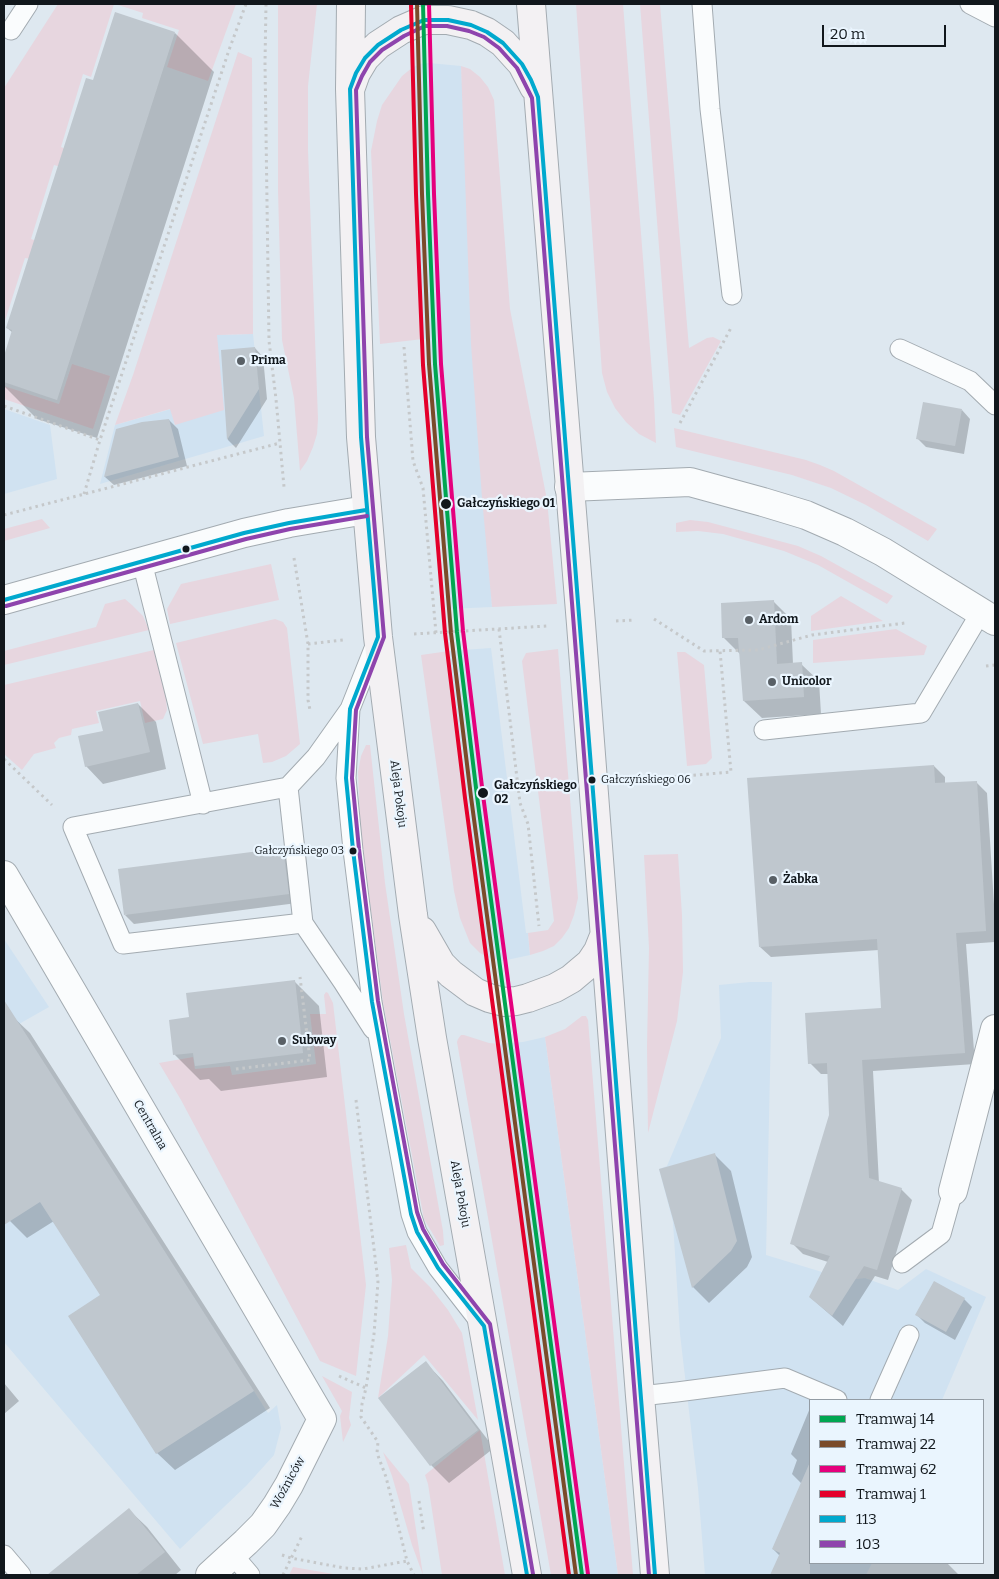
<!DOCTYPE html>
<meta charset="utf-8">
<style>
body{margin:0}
#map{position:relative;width:999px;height:1579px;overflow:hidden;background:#dee8f0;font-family:Bitter,serif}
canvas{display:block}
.frame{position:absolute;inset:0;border:5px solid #11171c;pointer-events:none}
.legend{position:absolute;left:809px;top:1399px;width:175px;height:165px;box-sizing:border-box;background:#eaf5fe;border:1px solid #939ca4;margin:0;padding:6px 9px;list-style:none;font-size:15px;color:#11171c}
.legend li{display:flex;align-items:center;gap:10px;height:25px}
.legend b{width:25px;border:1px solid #939ca4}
.scale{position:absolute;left:822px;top:25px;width:124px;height:22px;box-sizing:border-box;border:2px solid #11171c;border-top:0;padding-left:6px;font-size:15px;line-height:18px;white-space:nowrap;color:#11171c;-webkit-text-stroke:4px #eaf5fe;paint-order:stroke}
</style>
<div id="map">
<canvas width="999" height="1579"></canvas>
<div class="frame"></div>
<ul class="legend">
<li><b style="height:6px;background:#00a651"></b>Tramwaj 14</li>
<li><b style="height:6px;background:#7a4b2a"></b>Tramwaj 22</li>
<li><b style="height:6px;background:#e5007d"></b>Tramwaj 62</li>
<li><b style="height:6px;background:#e4002b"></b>Tramwaj 1</li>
<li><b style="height:6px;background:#00a9ce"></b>113</li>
<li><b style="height:6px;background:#8e44ad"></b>103</li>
</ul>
<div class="scale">20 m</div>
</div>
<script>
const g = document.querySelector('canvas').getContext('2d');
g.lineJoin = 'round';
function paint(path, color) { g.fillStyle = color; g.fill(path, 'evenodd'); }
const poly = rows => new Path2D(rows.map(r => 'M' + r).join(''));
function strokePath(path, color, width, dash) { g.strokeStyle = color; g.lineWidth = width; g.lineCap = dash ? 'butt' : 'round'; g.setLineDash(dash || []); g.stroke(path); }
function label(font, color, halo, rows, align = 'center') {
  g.font = font + ' Bitter,serif'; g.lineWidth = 4.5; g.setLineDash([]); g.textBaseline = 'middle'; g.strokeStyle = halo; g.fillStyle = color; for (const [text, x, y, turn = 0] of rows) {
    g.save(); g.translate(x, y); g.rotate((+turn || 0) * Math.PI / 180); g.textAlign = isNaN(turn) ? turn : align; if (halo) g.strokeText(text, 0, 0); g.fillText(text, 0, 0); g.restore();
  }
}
paint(poly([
 [429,63,461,66,492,607,448,609,427,340,423,339,413,67,420,64],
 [253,334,264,436,100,484,115,425,171,409,175,425,217,335],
 [4,409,50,425,57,479,4,494],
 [491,648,526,933,528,933,530,955,502,961,487,957,449,651],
 [4,939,49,1007,19,1024,268,1413,277,1405,281,1428,274,1455,247,1485,180,1549,4,1342],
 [750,982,772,982,766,1255,822,1272,824,1268,856,1279,865,1278,898,1290,926,1269,986,1297,942,1400,810,1400,810,1563,872,1563,866,1575,705,1575,698,1488,680,1334,673,1222,659,1169,667,1166,721,1038,719,985],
 [545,1037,618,1575,570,1575,499,1044,523,1042]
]), '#d0e2f1');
paint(poly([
 [58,4,114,4,91,77,83,74,61,147,66,149,61,167,54,165,31,239,37,241,31,259,25,258,4,324,4,88],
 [115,4,236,4,208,81,167,67,179,30,142,18,143,13],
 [278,4,317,4,308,86,308,150,318,419,317,434,313,447,307,461,300,471,294,398,282,340,278,190],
 [576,4,623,4,654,399,656,443,639,434,626,422,615,408,607,392,602,373],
 [640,4,660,4,689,348,707,338,713,337,721,341,680,415,672,413],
 [238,52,252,58,253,334,217,335,224,410,175,425,170,409,115,425,133,375],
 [461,66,470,69,480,77,488,87,494,100,510,309,547,500,557,604,492,607,482,498,471,344],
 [413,67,417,194,423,339,380,344,371,151,377,121,382,105,402,76],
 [72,364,110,376,93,429,4,399,4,386,59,404],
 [674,428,806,460,820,465,834,471,937,529,928,541,866,505,831,488,792,475,676,447],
 [42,519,50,528,4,541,4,529],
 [690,520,708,522,798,546,821,556,893,596,887,604,818,565,784,551,723,534,698,531,676,532,676,523],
 [271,564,279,600,170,624,167,609,181,584],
 [841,596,883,621,811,631,811,616],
 [125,599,132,605,143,616,149,630,4,665,4,651,96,627,105,604],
 [275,619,283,622,287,628,300,744,286,756,272,762,263,763,258,734,203,744,176,643],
 [896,629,927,646,924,655,813,663,813,640],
 [558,649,578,898,574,915,569,928,562,938,554,946,543,951,530,955,528,933,548,930,554,921,522,661,526,653],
 [154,650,166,698,167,710,163,719,145,723,140,701,96,711,99,723,72,729,71,735,59,738,54,743,56,748,34,754,22,770,4,754,4,685],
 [449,651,487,957,480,953,470,943,460,918,454,891,421,655],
 [677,652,685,652,704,665,712,758,706,764,687,766],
 [366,745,370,745,385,883,404,1014,443,1231,444,1245,440,1246,424,1219,383,1002,360,826,358,772,361,756],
 [678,854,682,915,683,972,677,1021,648,1133,647,1046,649,948,644,855],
 [326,992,328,993,333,1003,366,1285,356,1376,320,1361,181,1100,159,1063,193,1057,195,1069,230,1066,232,1075,316,1064,310,1014,326,1014,324,995],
 [582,1016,586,1016,588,1020,633,1575,618,1575,545,1037,565,1029],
 [461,1035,464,1035,489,1043,499,1044,570,1575,551,1575,457,1042,458,1039],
 [406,1245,411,1268,430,1287,448,1310,462,1333,478,1420,424,1355,378,1398,388,1336,392,1280,389,1248],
 [322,1376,352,1392,349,1418,351,1425,343,1442,340,1416,342,1411],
 [480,1430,505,1575,442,1575,428,1484,425,1475],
 [383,1452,409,1484,423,1575,412,1545,392,1476],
 [293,1567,339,1575,289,1575]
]), '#e7d6df');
paint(poly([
 [175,33,214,72,97,438,37,419,4,386,4,360,13,333,7,328,94,82],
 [255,348,263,357,267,399,236,448,228,440,222,351],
 [962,410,970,419,964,454,926,447,917,438],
 [169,420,178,429,187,466,114,485,105,477,117,430],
 [774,602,791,619,793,664,801,664,819,681,821,714,762,718,744,701,741,655,724,638],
 [138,704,156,722,166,769,103,784,86,766,104,732],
 [934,766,945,777,945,784,976,782,987,793,995,920,995,942,966,944,975,1064,873,1071,879,1183,901,1189,912,1200,888,1280,875,1276,843,1326,810,1297,828,1262,803,1254,792,1243,831,1115,829,1074,821,1074,810,1063,883,1009,879,950,771,957,760,947],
 [283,849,292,858,297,903,134,924,125,915],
 [294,981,319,1006,327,1077,221,1091,209,1079,200,1080,175,1055,190,1018],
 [12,1016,30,1033,270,1408,175,1470,157,1453,101,1295,54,1221,27,1238,10,1221,4,1211,4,1021],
 [715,1155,731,1171,752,1257,747,1267,709,1303,693,1287,661,1170],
 [964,1299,972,1307,955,1340,925,1323,916,1314],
 [426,1363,443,1381,494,1448,449,1483,431,1465,380,1399],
 [4,1383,19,1401,4,1414],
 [810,1408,810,1563,947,1563,959,1575,772,1575,780,1556,773,1549,802,1484,792,1474,797,1460,791,1454],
 [129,1510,147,1527,181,1570,175,1575,56,1575,53,1572]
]), '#0003');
paint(poly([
 [115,12,175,32,57,400,4,382,4,356,12,330,6,328,86,78,93,80],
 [255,347,259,389,227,440,221,350],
 [923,402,962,409,955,446,916,439],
 [169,419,179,457,104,477,116,429,142,422],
 [774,600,777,664,802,662,804,697,743,701,738,638,722,638,721,603],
 [138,703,150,752,85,767,78,736,103,731,98,712],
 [934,765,935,783,977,781,986,931,956,933,965,1053,862,1060,869,1178,902,1188,877,1270,864,1266,832,1316,809,1297,830,1256,790,1244,829,1115,827,1063,808,1064,805,1013,881,1008,877,939,759,947,747,778],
 [283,848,289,894,124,915,118,869],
 [295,980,303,1053,195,1066,193,1053,173,1055,169,1020,189,1017,186,993],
 [4,1000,254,1391,156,1454,68,1316,100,1295,40,1202,4,1225],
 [715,1153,737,1241,731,1251,692,1288,659,1169],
 [934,1281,965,1298,946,1332,915,1315],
 [426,1361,478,1430,430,1466,378,1398],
 [810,1462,810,1575,770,1575,780,1553,772,1549],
 [129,1508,165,1552,136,1575,47,1575]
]), '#bfc7ce');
const service = poly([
 [702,4,710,109,732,295],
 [970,4,995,17],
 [11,30,28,4],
 [900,349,970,381,995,405],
 [142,562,203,804],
 [377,641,350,709,346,778,353,850,372,1002,411,1214,417,1232,438,1268,480,1322],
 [350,709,316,757,288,787,303,923,343,982,373,1029],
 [764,730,921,713,981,612],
 [288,787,73,827,123,944,303,923],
 [902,1263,941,1234,953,1191],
 [640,1396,677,1392,785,1378,837,1400],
 [880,1400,909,1335],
 [4,1555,21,1575],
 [233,1555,250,1575]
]);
const minor = poly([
 [569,487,690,482,763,502,806,515,845,532,883,552,995,621],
 [4,875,322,1419,289,1485,277,1505,263,1525,246,1542,210,1575],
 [953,1191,995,1029]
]);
const tertiary = poly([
 [4,600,244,533,289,523,366,510]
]);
const secondary = poly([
 [351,4,350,89,361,437,378,637,413,915,432,1038,527,1575],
 [531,4,581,624,640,1396,655,1575],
 [351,87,356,73,365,58,378,45,401,30,424,20,448,20,471,25,487,32,503,43,522,64,534,87],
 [422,931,441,964,451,974,475,992,489,998,504,1002,516,1001,528,998,555,988,571,979,590,963,598,951,604,936]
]);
strokePath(service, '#a3abb1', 21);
strokePath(minor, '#a3abb1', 30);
strokePath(tertiary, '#a3abb1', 30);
strokePath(secondary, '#a3abb1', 30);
strokePath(poly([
 [266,4,265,63,269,341,276,399,284,487],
 [404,347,413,461,423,488,436,633],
 [4,406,100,440,229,50,246,4],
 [680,423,732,326],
 [84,494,100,440],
 [4,515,280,443],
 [294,558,308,644,308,700,310,710],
 [654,619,704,651,758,650,812,635,905,623],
 [616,621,635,620],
 [499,629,520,803,528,824,539,926],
 [414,634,547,626],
 [308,644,343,640],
 [986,666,995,665],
 [4,759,52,805],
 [674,777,731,772,720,651],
 [236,1069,310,1060,300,977],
 [356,1100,378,1282,374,1334,366,1388,362,1404,361,1417,378,1442,377,1453,386,1477,407,1561,414,1575],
 [339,1376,366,1388],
 [419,1501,424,1533],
 [282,1555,291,1558,344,1568,363,1569,407,1561],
 [283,1575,302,1536]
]), '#c5c8ca', 3, [2.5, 4]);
strokePath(service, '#fafcfd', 19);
strokePath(minor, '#fafcfd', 28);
strokePath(tertiary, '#fafcfd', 28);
strokePath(secondary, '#f3f1f3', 28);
strokePath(poly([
 [4,600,244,533,289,523,366,510],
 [527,1575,484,1326,438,1268,417,1232,411,1214,372,1002,353,850,346,778,350,709,378,637,361,437,350,89,356,73,365,58,378,45,401,30,424,20,448,20,471,25,487,32,503,43,522,64,531,80,538,97,655,1575]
]), '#00a9ce', 4);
strokePath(poly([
 [6,606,246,539,290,529,367,516],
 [533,1574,490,1324,443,1264,423,1229,417,1212,378,1001,359,849,352,778,356,710,384,637,367,437,356,90,362,76,370,62,382,50,404,36,425,26,447,26,469,31,484,37,499,48,517,68,532,98,649,1575]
]), '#8e44ad', 4);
strokePath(poly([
 [423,4,428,194,435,364,457,632,477,796,582,1575]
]), '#00a651', 4);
strokePath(poly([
 [417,4,422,194,429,364,451,633,471,797,576,1575]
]), '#7a4b2a', 4);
strokePath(poly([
 [429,4,434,194,441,364,463,631,483,795,588,1574]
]), '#e5007d', 4);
strokePath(poly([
 [411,4,416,194,423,365,445,633,465,798,569,1575]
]), '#e4002b', 4);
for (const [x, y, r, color] of [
 [241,361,5,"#596066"],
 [446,504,6,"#11171c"],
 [186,549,4.5,"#11171c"],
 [749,620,5,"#596066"],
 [772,682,5,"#596066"],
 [592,780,4.5,"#11171c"],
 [483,793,6,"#11171c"],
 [353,851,4.5,"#11171c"],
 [773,880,5,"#596066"],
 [282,1041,5,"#596066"]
]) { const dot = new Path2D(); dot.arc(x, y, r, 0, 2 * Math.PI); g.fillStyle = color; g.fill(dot); strokePath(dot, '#eaf5fe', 2); }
label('11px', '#11171c', '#eaf5fe', [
 ["Gałczyńskiego 06",601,780],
 ["Gałczyńskiego 03",344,851,"right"]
], 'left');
label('bold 12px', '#11171c', '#eaf5fe', [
 ["Prima",251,361],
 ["Ardom",759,620],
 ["Unicolor",782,682],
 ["Żabka",783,880],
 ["Subway",292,1041]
], 'left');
label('bold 12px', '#11171c', '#eaf5fe', [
 ["Gałczyńskiego 01",457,504],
 ["Gałczyńskiego",494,786],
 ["02",494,800]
], 'left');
label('12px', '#11171c', '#eaf5fe', [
 ["Aleja Pokoju",398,794,83],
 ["Centralna",150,1125,60],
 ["Aleja Pokoju",460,1194,80],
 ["Woźniców",288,1483,-61]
]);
</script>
